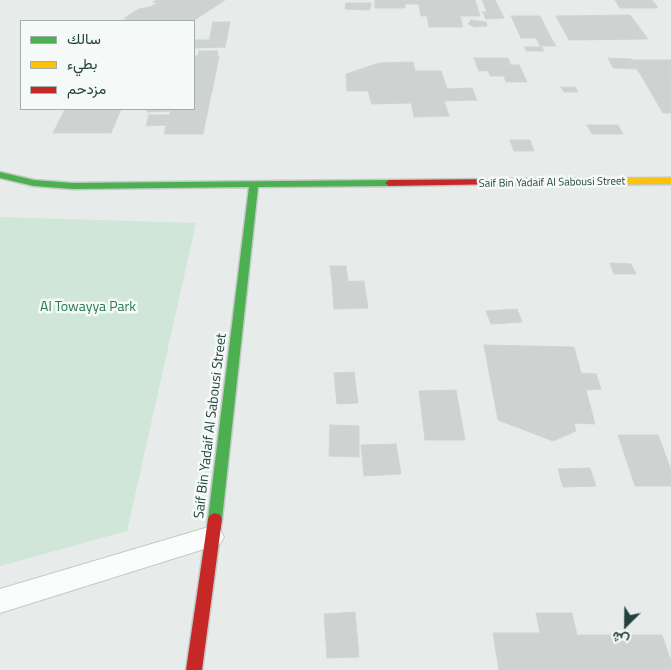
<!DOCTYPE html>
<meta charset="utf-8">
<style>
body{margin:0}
#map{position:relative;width:671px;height:670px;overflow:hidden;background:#e7ecea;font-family:"Titillium Web",Vazirmatn,sans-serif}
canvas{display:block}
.legend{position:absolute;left:20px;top:20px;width:175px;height:90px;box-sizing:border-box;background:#f5faf8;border:1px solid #a1b0ad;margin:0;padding:6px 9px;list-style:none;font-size:15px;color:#22423d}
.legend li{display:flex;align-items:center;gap:10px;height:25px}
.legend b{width:25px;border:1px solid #a1b0ad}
.north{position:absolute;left:601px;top:600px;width:50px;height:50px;-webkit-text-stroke:4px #f5faf8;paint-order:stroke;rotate:203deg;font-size:14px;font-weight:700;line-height:20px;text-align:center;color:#22423d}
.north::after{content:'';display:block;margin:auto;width:18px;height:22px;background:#22423d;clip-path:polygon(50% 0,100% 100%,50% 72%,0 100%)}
</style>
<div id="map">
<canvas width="671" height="670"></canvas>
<ul class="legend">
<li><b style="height:6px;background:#4caf50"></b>سالك</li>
<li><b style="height:6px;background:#ffc107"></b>بطيء</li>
<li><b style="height:6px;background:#c62828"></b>مزدحم</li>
</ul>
<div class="north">ش</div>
</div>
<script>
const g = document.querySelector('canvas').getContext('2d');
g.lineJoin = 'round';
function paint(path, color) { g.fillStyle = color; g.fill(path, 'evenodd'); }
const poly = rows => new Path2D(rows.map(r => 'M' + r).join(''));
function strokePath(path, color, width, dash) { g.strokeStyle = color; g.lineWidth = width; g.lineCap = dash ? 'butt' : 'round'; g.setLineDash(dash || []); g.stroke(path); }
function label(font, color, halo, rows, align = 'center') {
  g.font = font + ' "Titillium Web",sans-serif'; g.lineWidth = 5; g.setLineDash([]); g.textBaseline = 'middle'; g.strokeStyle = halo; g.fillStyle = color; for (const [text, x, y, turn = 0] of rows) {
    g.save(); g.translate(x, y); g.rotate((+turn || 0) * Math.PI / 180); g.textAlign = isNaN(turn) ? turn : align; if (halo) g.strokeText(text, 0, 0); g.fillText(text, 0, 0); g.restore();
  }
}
paint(poly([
 [0,217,196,223,127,531,0,566]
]), '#cfe6d8');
const building = poly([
 [157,0,225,0,193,21,123,21,127,18,124,18,139,9,150,7,157,3,153,2,157,0],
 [375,0,405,0,405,8,375,8,375,0],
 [405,0,418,0,419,4,405,4,405,0],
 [418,0,475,0,480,16,421,16,418,0],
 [482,0,495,0,501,12,487,12,482,0],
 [615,0,652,0,658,8,620,8,615,0],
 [346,3,371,3,370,10,345,9,346,3],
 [483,12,501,12,504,18,486,19,483,12],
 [630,15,648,39,569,40,556,16,630,15],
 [427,16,460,16,463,27,429,27,427,16],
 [511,16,540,16,551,38,521,38,511,16],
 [471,20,486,22,487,26,475,27,468,24,471,20],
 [213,22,230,22,226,42,209,42,213,22],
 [536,38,551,38,556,46,540,46,536,38],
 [196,40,209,40,209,42,226,42,225,47,194,48,196,40],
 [525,47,542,47,544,51,526,51,525,47],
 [199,51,218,51,217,56,198,56,199,51],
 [194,56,219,56,213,87,194,87,194,56],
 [474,58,508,58,511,65,499,65,502,70,479,71,474,58],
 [608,58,631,59,637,69,613,68,608,58],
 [632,60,671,60,671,69,637,69,632,60],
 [413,62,415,71,441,71,447,89,472,88,477,100,444,101,449,116,414,117,411,103,372,104,368,91,347,91,346,74,379,63,413,62],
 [499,65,519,65,527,82,506,82,504,76,490,76,488,70,502,70,499,65],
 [637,69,671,69,671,77,642,77,637,69],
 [642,77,671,77,671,113,663,113,642,77],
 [194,87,213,87,211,95,194,95,194,87],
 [561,87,575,87,578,92,564,92,561,87],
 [194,95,211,95,203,134,164,134,171,109,194,109,194,95],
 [65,109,121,109,111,133,53,133,65,109],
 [148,109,171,109,170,111,147,112,148,109],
 [149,115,169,115,166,125,146,126,149,115],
 [587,125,618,125,623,134,592,134,587,125],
 [510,140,530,140,534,151,514,151,510,140],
 [610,263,631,264,636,274,614,274,610,263],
 [330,266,346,266,348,282,332,282,330,266],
 [364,281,368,308,334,309,332,282,364,281],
 [517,309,522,322,491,324,486,311,517,309],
 [484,345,574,347,581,373,596,374,601,389,586,390,595,424,574,423,576,431,553,441,498,420,484,345],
 [354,372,358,403,337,404,334,373,354,372],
 [456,390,465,440,425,440,419,391,456,390],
 [330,425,359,426,359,457,329,456,330,425],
 [618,435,658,435,671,470,671,486,635,486,618,435],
 [396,444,401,474,364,476,361,445,396,444],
 [590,468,596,486,563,487,558,469,590,468],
 [355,612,359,657,327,658,324,614,355,612],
 [536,613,572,613,577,635,662,635,671,661,671,670,499,670,493,633,540,633,536,613]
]);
paint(building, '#ced3d2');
strokePath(building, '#cfd5d3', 1);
const lane = poly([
 [212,526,220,530,224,537,220,544,0,613,0,589,212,526]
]);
const fast = poly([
 [0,172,34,180,73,183,389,180,393,183,389,186,258,187,222,519,220,523,215,525,210,523,208,519,249,187,73,189,34,186,0,178,0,172]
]);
const slow = poly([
 [671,178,671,184,502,185,498,182,502,179,671,178]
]);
const jam = poly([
 [502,179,505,180,505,184,389,186,385,183,389,180,502,179],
 [215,513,220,515,222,519,202,670,186,670,208,519,210,515,215,513]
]);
strokePath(lane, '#c4c9c7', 2);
strokePath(fast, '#c2cac8', 3);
strokePath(slow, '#c2cac8', 3);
strokePath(jam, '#c2cac8', 3);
paint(lane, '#fbfcfc');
paint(fast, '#4caf50');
paint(slow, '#ffc107');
paint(jam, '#c62828');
label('11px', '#22423d', '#f5faf8', [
 ["Saif Bin Yadaif Al Sabousi Street",552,183,-1]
]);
label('14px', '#297b52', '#f5faf8', [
 ["Al Towayya Park",88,308]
]);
label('14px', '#22423d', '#f5faf8', [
 ["Saif Bin Yadaif Al Sabousi Street",211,426,-83]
]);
</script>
